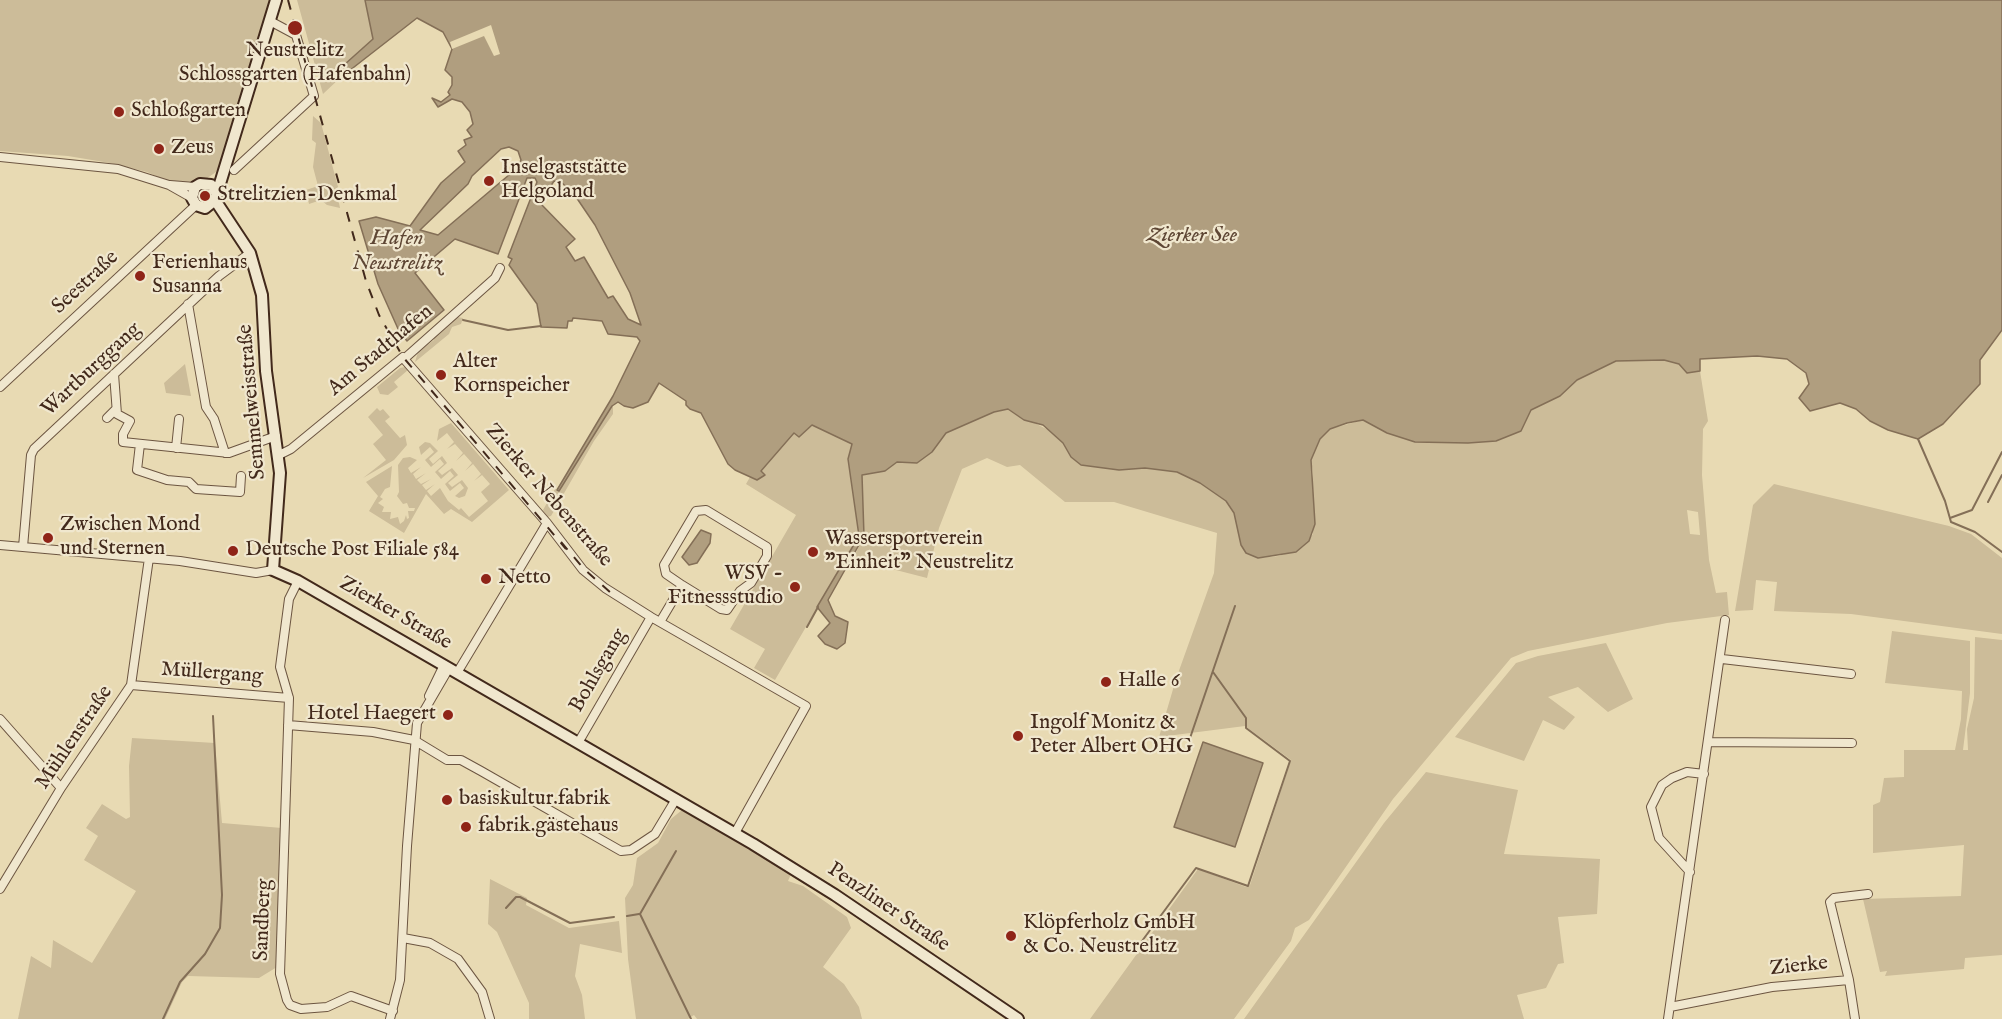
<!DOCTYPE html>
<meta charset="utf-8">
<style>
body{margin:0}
canvas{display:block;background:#e8dab3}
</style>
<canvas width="2002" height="1019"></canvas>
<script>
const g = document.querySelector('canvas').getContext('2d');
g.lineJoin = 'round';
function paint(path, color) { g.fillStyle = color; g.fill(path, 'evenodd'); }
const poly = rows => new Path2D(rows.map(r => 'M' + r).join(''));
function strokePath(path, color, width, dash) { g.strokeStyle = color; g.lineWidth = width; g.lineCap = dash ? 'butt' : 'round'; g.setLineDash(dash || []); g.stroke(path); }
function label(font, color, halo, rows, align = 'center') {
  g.font = font + ' "IM FELL English",serif'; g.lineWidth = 4.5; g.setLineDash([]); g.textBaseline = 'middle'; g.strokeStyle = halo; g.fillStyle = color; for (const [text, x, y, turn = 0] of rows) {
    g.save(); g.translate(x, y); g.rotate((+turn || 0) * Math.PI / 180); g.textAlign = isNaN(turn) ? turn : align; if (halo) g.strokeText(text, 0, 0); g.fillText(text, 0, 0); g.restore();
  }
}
paint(poly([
 [0,0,270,0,224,158,216,172,203,181,172,183,147,172,110,163,68,156,0,151],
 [297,0,365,0,373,39,336,72,340,78,323,94],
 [313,116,321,123,338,187,336,189,340,208,327,205,321,200,309,204,306,190,318,186,313,167,316,143,312,140],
 [457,317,463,318,461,324,452,327,449,334,415,362,418,352,434,340,433,338],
 [1664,360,1679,364,1687,373,1700,371,1708,421,1703,429,1702,475,1709,560,1716,593,1727,592,1729,615,1667,623,1528,651,1511,658,1393,799,1309,920,1295,928,1291,941,1234,1019,1090,1019,1198,869,1246,887,1250,885,1291,760,1245,726,1159,737,1176,679,1214,573,1217,533,1114,502,1065,502,1020,465,1007,467,987,458,962,469,939,528,927,578,853,559,864,536,862,475,885,471,897,462,917,463,932,452,946,433,994,412,1008,409,1052,432,1063,443,1071,457,1081,465,1119,470,1145,468,1177,472,1200,483,1226,501,1234,513,1241,545,1246,553,1258,558,1279,556,1303,547,1313,534,1313,473,1311,460,1320,439,1330,429,1363,420,1387,433,1415,442,1521,431,1531,410,1560,396,1577,380,1616,361],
 [1687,510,1698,512,1700,535,1690,534],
 [185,364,191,396,166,393,164,383],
 [405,367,408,370,394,382,398,387,388,395,380,394,377,387,400,368],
 [613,405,613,414,594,441,551,516,547,517,543,510,555,489,559,491,598,424],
 [377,408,380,411,383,409,390,417,385,421,400,438,405,435,407,445,394,460,363,478,386,460,373,444,383,435,368,417],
 [451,423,509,490,472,522,451,509,444,514,426,494,404,533,369,511,378,496,366,482,392,466,390,487,385,489,380,497,383,499,378,503,384,507,382,512,391,512,390,519,398,517,400,524,404,521,406,515,407,519,409,518,408,511,414,511,415,508,409,508,407,503,403,504,397,496,399,492,398,465,403,458,410,457,417,460,408,468,411,473,421,467,413,474,416,479,426,473,417,480,421,484,431,479,422,485,426,490,435,484,427,491,431,496,440,488,448,501,459,510,461,508,469,517,488,501,481,492,490,484,482,475,474,481,481,474,473,464,465,471,472,463,464,454,456,461,463,453,455,444,447,449,454,442,447,433,437,441,439,429],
 [812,425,852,444,848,459,859,536,775,680,754,668,765,649,730,629,796,515,746,484,750,477,757,480,765,475,761,472,795,433,799,436],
 [425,442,430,443,438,451,429,459,433,464,442,456,447,463,438,471,442,475,452,468,458,475,448,483,452,487,462,480,468,488,465,496,459,498,455,496,464,488,460,483,450,491,445,484,454,476,450,471,441,479,435,472,444,464,440,459,431,467,425,460,434,452,430,447,421,455,419,447],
 [1774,484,1949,526,1971,534,2002,558,2002,634,1851,614,1774,611,1777,582,1756,580,1753,610,1735,611,1753,505],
 [1892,631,1970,641,1970,693,1963,750,1968,750,1967,729,1974,698,1975,637,2002,640,2002,955,1965,958,1964,969,1885,976,1887,971,1880,972,1863,899,1961,896,1964,845,1873,853,1873,805,1880,802,1884,778,1904,777,1904,750,1955,750,1961,719,1962,691,1885,683],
 [1606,643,1633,699,1608,712,1578,687,1548,697,1575,717,1564,730,1543,720,1524,761,1455,737,1516,663,1538,656],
 [132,738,215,743,222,823,282,828,277,967,259,978,188,976,182,982,165,1019,18,1019,31,956,51,968,53,940,92,963,136,891,84,860,98,836,86,828,102,804,126,819,130,817,129,766],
 [1426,772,1518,790,1504,854,1600,859,1597,914,1558,917,1564,963,1558,964,1546,988,1517,995,1524,1019,1244,1019,1384,823],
 [682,810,791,874,788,881,803,886,847,917,851,928,823,967,844,984,859,1007,862,1019,697,1019,694,1015,688,1019,636,1019,628,959,625,898,633,885,637,858,658,843,671,819],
 [490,879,527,898,526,905,569,928,619,921,622,953,580,944,575,976,582,995,585,1019,529,1019,529,1003,497,932,488,924]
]), '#ccbc99');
const water = poly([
 [365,0,2002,0,2002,330,1980,360,1980,384,1943,424,1918,439,1888,430,1870,421,1856,409,1840,403,1810,411,1799,398,1809,384,1806,373,1787,359,1757,356,1700,359,1700,371,1687,373,1679,364,1664,360,1616,361,1577,380,1560,396,1531,410,1521,431,1496,441,1468,443,1415,442,1387,433,1363,420,1347,423,1330,429,1320,439,1311,460,1315,524,1309,541,1296,552,1258,558,1246,553,1241,545,1234,513,1226,501,1200,483,1177,472,1145,468,1119,470,1081,465,1071,457,1063,443,1043,425,1024,420,1008,409,994,412,946,433,932,452,917,463,897,462,885,471,862,475,864,536,828,600,835,616,848,622,845,643,837,649,825,644,818,636,830,623,817,607,859,536,848,459,852,444,812,425,799,437,794,433,761,471,765,475,757,480,735,470,728,464,701,413,690,409,686,405,686,401,659,383,648,402,633,408,624,406,618,402,612,406,559,491,557,490,613,396,640,341,637,337,608,334,602,321,573,318,572,321,568,321,567,328,541,327,537,304,509,265,512,259,508,257,537,182,535,178,527,178,498,254,455,239,415,273,444,310,407,341,399,331,378,284,359,221,376,217,410,226,441,183,465,162,458,151,466,145,464,140,472,137,467,130,473,124,470,112,462,102,452,99,438,107,432,98,441,102,450,95,448,92,452,85,452,77,445,70,452,49,443,32,417,18,340,78,335,73,373,39,365,0],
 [509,147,518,151,521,160,516,169,438,235,420,230,468,184,472,176,501,149,509,147],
 [554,181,561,182,574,194,595,225,630,293,641,325,628,319,613,296,608,298,584,257,575,261,566,247,575,239,540,203,554,181],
 [701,530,711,534,710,543,697,563,689,565,682,557,701,530],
 [1203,742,1263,763,1235,847,1174,827,1203,742]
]);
paint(water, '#b09e7f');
strokePath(water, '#846f57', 1.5);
paint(poly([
 [491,25,500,54,494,56,484,36,452,49,450,42]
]), '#e8dab3');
strokePath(poly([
 [463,320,508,330,541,326],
 [1918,439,1945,501,1951,522,1975,532,2002,552],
 [1988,502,2002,475],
 [1950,518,1972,510,2002,452],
 [807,627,818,607],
 [1189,741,1235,606],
 [676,851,640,914,691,1019],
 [506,908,516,897,520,897,570,923,614,917],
 [627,916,639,914],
 [1142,941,1196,868,1248,886,1290,761,1246,728,1246,718,1213,672],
 [163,1019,180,982,205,954,220,928,222,895,213,716]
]), '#846f57', 2);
const street = poly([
 [0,157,118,169,169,185,192,198],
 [234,170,314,96,296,35,270,21],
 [170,185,195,187],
 [188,304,206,407,214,419,225,453],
 [404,359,547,523,583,570,605,588,651,617,806,706,735,833],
 [114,374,117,414,130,421,123,434,123,442,229,453,276,436],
 [0,387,196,205],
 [107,418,116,409],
 [140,444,137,470,167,480,189,482,196,489,240,492,241,476],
 [176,448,179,419],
 [279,455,291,449,403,357,404,359,495,278,500,268],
 [0,545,180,561,256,573,273,570],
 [23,547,31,455,34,449,219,276,250,253],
 [298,581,289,599,280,667,289,698,280,974,287,1000,290,1005,301,1009,327,1007,351,996,393,1011],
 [660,622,682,585,666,574,664,565,696,511,706,510,767,547,767,556,751,583,740,591,727,610,721,609,682,585],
 [1722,659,1851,674],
 [457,673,547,523],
 [131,685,289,698],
 [429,696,444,665],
 [0,719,61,788],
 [288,725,373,732,414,740,447,760,461,760,481,771,621,851,631,850,655,834,676,799],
 [1709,742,1852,743],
 [578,743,651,617],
 [1690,872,1659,838,1651,807,1662,785,1672,778,1687,772,1704,774],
 [0,889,61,788,131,685,149,558],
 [403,938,430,943,458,959,482,992,490,1019],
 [1849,980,1855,1019],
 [1670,1007,1772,987,1849,980,1830,902,1834,898,1868,894],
 [390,1019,400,980,407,846,417,723,449,668],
 [1668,1019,1725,620]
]);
const secondary = poly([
 [216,192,211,185,200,184,195,187,192,198,196,205,205,208,215,200,276,0],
 [215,200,250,253,262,295,266,371,280,473,273,570,298,581,753,844,835,895,1018,1019]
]);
strokePath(street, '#6c5541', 10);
strokePath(secondary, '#42291b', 14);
strokePath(street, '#f0e7ce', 8);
strokePath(secondary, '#f0e7ce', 10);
strokePath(poly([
 [288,0,366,281,379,315,403,357,566,549],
 [561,542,584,569,610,592]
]), '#42291b', 2, [10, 10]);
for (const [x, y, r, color] of [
 [295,28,8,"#8f2418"],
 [119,112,6,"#8f2418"],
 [159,149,6,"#8f2418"],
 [489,181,6,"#8f2418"],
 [205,196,6,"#8f2418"],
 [140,276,6,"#8f2418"],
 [441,375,6,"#8f2418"],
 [48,538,6,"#8f2418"],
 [233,551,6,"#8f2418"],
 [813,552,6,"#8f2418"],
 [486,579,6,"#8f2418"],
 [795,587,6,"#8f2418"],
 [1106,682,6,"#8f2418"],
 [448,715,6,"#8f2418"],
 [1018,736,6,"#8f2418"],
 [447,800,6,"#8f2418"],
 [466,827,6,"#8f2418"],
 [1011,936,6,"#8f2418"]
]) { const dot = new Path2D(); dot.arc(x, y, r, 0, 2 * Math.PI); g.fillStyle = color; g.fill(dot); strokePath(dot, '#f0e7ce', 2); }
label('21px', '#42291b', '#f0e7ce', [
 ["Neustrelitz",295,52,"center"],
 ["Schlossgarten (Hafenbahn)",295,76,"center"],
 ["Schloßgarten",131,112],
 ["Zeus",171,149],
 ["Inselgaststätte",501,169],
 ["Helgoland",501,193],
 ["Strelitzien-Denkmal",217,196],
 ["Ferienhaus",152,264],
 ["Susanna",152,288],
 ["Alter",453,363],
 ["Kornspeicher",453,387],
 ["Zwischen Mond",60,526],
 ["und Sternen",60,550],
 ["Wassersportverein",825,540],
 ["\"Einheit\" Neustrelitz",825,564],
 ["Deutsche Post Filiale 584",245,551],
 ["WSV -",783,575,"right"],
 ["Fitnessstudio",783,599,"right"],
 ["Netto",498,579],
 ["Halle 6",1118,682],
 ["Hotel Haegert",436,715,"right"],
 ["Ingolf Monitz &",1030,724],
 ["Peter Albert OHG",1030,748],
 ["basiskultur.fabrik",459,800],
 ["fabrik.gästehaus",478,827],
 ["Klöpferholz GmbH",1023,924],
 ["& Co. Neustrelitz",1023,948]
], 'left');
label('21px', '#42291b', '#f0e7ce', [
 ["Seestraße",86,283,-43],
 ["Am Stadthafen",381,351,-40],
 ["Wartburggang",92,370,-43],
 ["Semmelweisstraße",253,402,-95],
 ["Zierker Nebenstraße",548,496,49],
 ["Zierker Straße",395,614,30],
 ["Bohlsgang",599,671,-60],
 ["Müllergang",212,674,4],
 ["Mühlenstraße",75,738,-56],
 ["Penzliner Straße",888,908,34],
 ["Sandberg",264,920,-88],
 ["Zierke",1799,967,-6]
]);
label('italic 22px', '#5e4634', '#f0e7ce', [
 ["Zierker See",1192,236],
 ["Hafen",397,239],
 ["Neustrelitz",397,264]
]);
</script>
